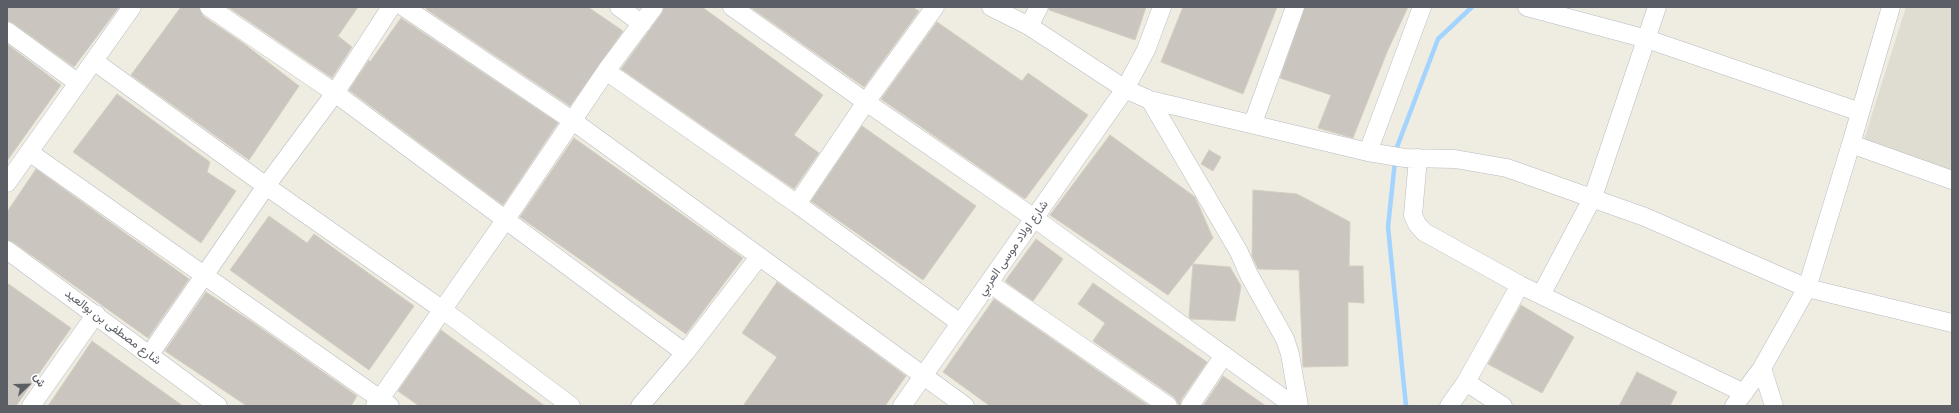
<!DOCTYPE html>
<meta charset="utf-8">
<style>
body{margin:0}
#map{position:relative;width:1959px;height:413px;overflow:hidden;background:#efece2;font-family:Raleway,Vazirmatn,sans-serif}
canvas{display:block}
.frame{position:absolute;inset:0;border:8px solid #5b5f65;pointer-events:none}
.north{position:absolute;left:8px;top:365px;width:40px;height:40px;-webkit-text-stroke:3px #fff;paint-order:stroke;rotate:67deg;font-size:11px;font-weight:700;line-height:16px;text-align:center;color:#5b5f65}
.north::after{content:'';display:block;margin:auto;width:14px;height:18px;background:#5b5f65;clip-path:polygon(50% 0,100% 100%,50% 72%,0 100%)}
</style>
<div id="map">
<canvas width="1959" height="413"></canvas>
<div class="frame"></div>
<div class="north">ش</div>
</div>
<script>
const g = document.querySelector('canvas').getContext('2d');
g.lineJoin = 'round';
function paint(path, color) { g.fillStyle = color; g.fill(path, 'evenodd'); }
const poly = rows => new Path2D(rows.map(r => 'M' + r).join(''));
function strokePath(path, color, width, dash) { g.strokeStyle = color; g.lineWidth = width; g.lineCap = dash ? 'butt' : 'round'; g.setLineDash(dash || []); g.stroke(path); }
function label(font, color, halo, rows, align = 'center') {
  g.font = font + ' Raleway,Vazirmatn,sans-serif'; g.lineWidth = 4; g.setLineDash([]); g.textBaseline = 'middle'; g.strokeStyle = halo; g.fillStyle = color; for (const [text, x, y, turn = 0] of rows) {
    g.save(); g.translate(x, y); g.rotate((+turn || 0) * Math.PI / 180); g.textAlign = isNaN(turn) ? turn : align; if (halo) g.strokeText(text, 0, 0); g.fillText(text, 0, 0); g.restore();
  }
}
paint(poly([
 [1906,7,1952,7,1952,171,1863,143]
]), '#dfdcd1');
strokePath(poly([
 [1396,153,1397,147,1438,39,1472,7],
 [1395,161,1388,227,1406,406]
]), '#a2d4ff', 4.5);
const building = poly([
 [7,7,119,7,74,67,13,23,7,21,7,7],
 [181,7,199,7,203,16,243,43,299,86,249,160,131,75,181,7],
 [228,7,358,7,338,36,352,47,332,78,228,7],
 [427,7,588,7,623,31,570,106,426,9,427,7],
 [664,7,702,7,823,95,794,135,819,153,794,189,621,69,662,13,664,7],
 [750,7,912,7,919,11,864,87,750,7],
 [1049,7,1146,7,1135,40,1049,10,1049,7],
 [1183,7,1277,7,1243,94,1161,62,1183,7],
 [1305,7,1408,7,1387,52,1353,138,1318,128,1331,95,1280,78,1305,7],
 [401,18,558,123,503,205,349,90,369,60,370,62,401,18],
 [937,22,1022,81,1028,73,1088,115,1025,199,881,99,937,22],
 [7,44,61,85,7,161,7,44],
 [117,94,210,162,207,172,236,191,201,243,73,152,117,94],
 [862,126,976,206,923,280,811,201,862,126],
 [1110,135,1195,197,1213,238,1168,295,1050,215,1110,135],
 [574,138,743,258,686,334,520,217,574,138],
 [1209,150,1221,157,1213,171,1201,164,1209,150],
 [36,169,189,279,148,338,13,242,7,240,7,212,36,169],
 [1253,190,1297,194,1350,222,1349,266,1363,266,1364,303,1348,302,1348,366,1303,367,1299,270,1258,269,1252,256,1253,190],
 [269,216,307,243,314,234,414,306,369,370,230,270,269,216],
 [1036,239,1063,259,1033,301,1006,282,1006,280,1036,239],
 [1193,264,1230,267,1241,286,1235,321,1191,319,1189,317,1193,264],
 [777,282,906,376,885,406,743,406,777,357,742,333,777,282],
 [7,283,71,328,16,406,7,406,7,283],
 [1093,283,1207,362,1181,400,1180,406,1174,397,1093,341,1105,323,1078,304,1093,283],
 [206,292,252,322,357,396,351,406,247,406,165,351,206,292],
 [994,299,1149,406,990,406,943,372,994,299],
 [1521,305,1574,337,1542,393,1488,364,1521,305],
 [441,330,545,406,419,406,398,391,441,330],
 [92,341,183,406,48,406,92,341],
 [1637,372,1677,392,1670,406,1619,406,1637,372],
 [1223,376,1266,406,1203,406,1223,376]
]);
paint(building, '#cac6bf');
strokePath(building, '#d4cec0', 1);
const minor = poly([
 [209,7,335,93,685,353],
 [404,7,573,121,965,406],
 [619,7,642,24],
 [732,7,866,102,1034,218,1294,406],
 [991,7,1029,26,1125,89,1150,100,1368,152,1405,158,1455,159,1507,168,1645,217,1807,288,1952,323],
 [1527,7,1647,39,1860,112],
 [1891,7,1851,144,1952,180],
 [1029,26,1039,7],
 [7,31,78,83],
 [94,61,266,186,443,310,571,406],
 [606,71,797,204,960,323],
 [1150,100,1239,252,1249,275,1285,339,1290,354,1299,406],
 [1253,123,1295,7],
 [29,152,390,406],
 [1368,152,1422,7],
 [1418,158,1413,215,1417,224,1424,232,1520,285,1744,393],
 [7,183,132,7],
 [797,204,866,102,935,7],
 [7,250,218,406],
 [989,283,1168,406],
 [1541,295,1593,197,1657,7],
 [150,354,266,186,335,93,391,7],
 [1762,368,1774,406],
 [1466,382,1503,406],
 [31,406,96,314],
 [375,406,506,219,606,71,654,7],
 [640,406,685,353,759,257],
 [902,406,1125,89,1146,50,1162,7],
 [1190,406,1224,355],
 [1449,406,1466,382,1520,285],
 [1734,406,1762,368,1807,288,1851,144]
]);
strokePath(minor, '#b8bbc0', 19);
strokePath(minor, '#fff', 18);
label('12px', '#5b5f65', '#fff', [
 ["شارع اولاد موسى العربي",1013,248,-55],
 ["شارع مصطفى بن بوالعيد",113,327,37]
]);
</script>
